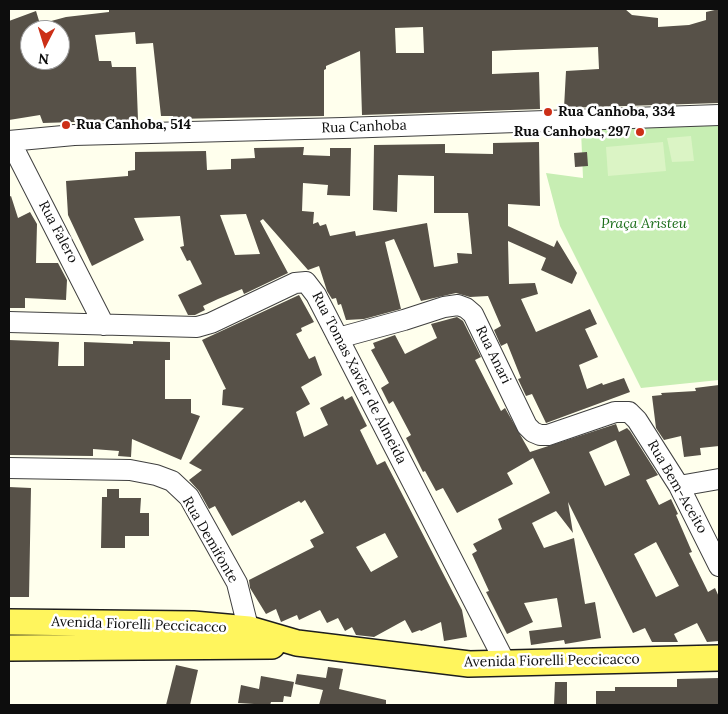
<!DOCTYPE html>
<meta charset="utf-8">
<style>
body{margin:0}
#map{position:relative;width:728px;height:714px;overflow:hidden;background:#ffffed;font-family:Lora,serif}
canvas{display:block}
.frame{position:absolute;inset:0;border:10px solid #0d0d0d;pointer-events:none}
.north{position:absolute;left:20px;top:20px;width:50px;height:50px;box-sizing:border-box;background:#fff;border:1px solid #9e9e9e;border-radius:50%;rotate:185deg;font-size:14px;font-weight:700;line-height:20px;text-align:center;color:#0d0d0d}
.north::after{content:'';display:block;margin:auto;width:18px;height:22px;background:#cc2f17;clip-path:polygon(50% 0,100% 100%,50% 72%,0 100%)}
</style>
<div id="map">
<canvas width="728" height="714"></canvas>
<div class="frame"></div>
<div class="north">N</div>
</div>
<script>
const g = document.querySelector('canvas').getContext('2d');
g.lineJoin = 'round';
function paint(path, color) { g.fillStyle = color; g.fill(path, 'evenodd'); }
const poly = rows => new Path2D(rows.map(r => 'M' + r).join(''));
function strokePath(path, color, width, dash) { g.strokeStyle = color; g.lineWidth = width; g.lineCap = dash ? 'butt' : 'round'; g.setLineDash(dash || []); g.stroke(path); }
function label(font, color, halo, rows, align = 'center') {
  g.font = font + ' Lora,serif'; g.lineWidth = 5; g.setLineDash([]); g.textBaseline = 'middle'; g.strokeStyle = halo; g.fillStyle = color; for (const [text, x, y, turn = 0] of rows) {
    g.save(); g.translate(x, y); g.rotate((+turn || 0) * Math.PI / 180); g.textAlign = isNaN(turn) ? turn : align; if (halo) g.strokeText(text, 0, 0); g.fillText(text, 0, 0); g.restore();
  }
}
paint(poly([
 [719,123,719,380,641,388,560,226,546,173,583,178,581,130]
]), '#c7eeb3');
paint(poly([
 [691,136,694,161,672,162,667,138],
 [663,142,666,171,608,176,606,147]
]), '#dbf4c5');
paint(poly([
 [109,9,625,9,632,15,658,18,658,27,689,25,706,20,706,12,719,9,719,103,564,108,566,71,599,69,598,47,514,50,492,51,492,74,539,72,540,109,362,115,360,51,326,66,326,69,324,70,324,116,173,119,173,116,161,116,153,43,136,44,135,32,95,35,99,61,111,61,112,67,136,67,138,120,43,123,40,115,9,120,9,21,36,11,40,24,66,17,109,12],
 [423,27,424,53,396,53,395,28],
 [30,30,60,30,60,60,30,60],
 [539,142,540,206,508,204,508,226,554,247,557,240,577,273,572,284,541,270,546,258,508,241,509,284,535,283,538,294,521,299,536,332,590,309,597,324,585,329,598,357,579,365,587,389,602,383,603,385,624,378,630,392,546,423,532,394,526,396,518,379,521,378,507,343,501,346,494,330,501,326,488,296,470,297,456,293,421,301,394,239,385,242,401,309,364,319,346,320,341,304,338,305,336,298,332,299,327,291,319,266,308,270,263,219,260,221,288,273,244,294,242,289,218,299,203,306,205,310,195,315,188,315,178,295,202,284,190,260,187,261,180,247,184,246,180,216,134,218,144,240,92,266,68,215,66,181,128,176,128,171,135,170,135,152,206,151,207,170,231,169,231,159,255,158,254,148,304,147,303,155,330,156,330,148,351,148,350,196,327,195,328,185,303,183,302,211,314,212,313,224,318,222,320,226,326,224,330,236,355,231,356,236,427,223,434,267,458,263,457,253,472,254,468,213,434,213,434,176,398,175,397,212,373,210,374,145,445,144,445,153,493,154,493,143],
 [246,214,260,254,235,255,220,215],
 [587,152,588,166,575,167,574,153],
 [11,196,18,218,30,212,37,224,36,263,58,263,67,280,66,300,25,298,25,308,9,308,9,197],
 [299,295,314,322,301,328,302,331,296,334,309,359,315,356,322,375,301,387,310,404,296,412,304,437,328,425,320,408,343,396,345,400,352,396,367,426,360,430,377,465,385,461,462,610,467,637,444,641,441,622,421,631,420,630,412,633,405,620,374,637,356,635,352,627,345,631,338,618,327,623,320,610,299,620,297,615,281,622,276,609,266,614,250,588,249,580,314,547,310,540,324,533,305,500,301,503,299,501,232,536,215,506,209,509,199,491,189,480,202,470,189,463,244,408,222,405,223,390,226,389,202,340],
 [385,533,398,557,371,572,356,547],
 [457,317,463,321,481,357,475,360,501,411,505,408,530,452,616,424,619,432,627,428,630,431,658,475,646,480,659,505,671,499,678,514,676,515,692,552,689,553,708,592,715,588,719,597,719,641,707,642,697,623,674,634,678,642,652,642,645,628,633,633,568,502,573,533,556,511,532,523,544,548,574,538,585,604,595,602,601,638,565,644,564,640,531,645,529,631,562,627,557,598,524,603,533,622,507,634,486,592,489,591,472,554,477,551,473,544,502,529,498,519,550,493,533,458,507,473,513,484,457,513,443,488,436,491,425,471,423,472,406,438,411,435,393,401,389,404,381,388,389,383,371,350,375,348,373,343,395,335,405,354,437,338,431,324],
 [616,440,630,475,605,486,589,452],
 [656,542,679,586,656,597,634,554],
 [9,340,59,342,58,366,84,366,84,342,133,344,133,341,170,342,170,360,165,360,165,399,191,399,191,413,200,416,181,460,132,439,131,457,118,456,119,451,93,449,93,456,9,455],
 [719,385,719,446,700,448,701,455,684,457,681,436,664,440,656,428,652,396,662,395,661,393,696,391,695,388],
 [9,487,31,488,29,597,9,597],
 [107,489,119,489,119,498,141,498,140,513,149,513,149,536,125,536,125,548,101,548,102,497,107,497],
 [176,665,198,670,190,705,166,705],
 [328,667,343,669,339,689,386,700,386,705,319,705,323,690,295,684,297,674,326,678],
 [261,676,294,682,291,697,284,696,283,702,271,702,270,705,238,703,241,685,259,689],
 [719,678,719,705,596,705,596,691,615,691,615,687,677,687,677,679],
 [555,682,567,682,567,705,554,705]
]), '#575148');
const minor = poly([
 [9,141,74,135,343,128,719,115],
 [10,141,104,325],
 [9,322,197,327,211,323,295,283,306,282,316,295,506,664],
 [338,338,404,320,444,307,458,305,466,308,473,314,527,426,533,432,540,435,548,435,615,412,629,412,637,420,679,486,719,566],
 [9,468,130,470,156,475,172,481,189,497,237,583,252,643],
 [679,486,719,479]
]);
const major = poly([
 [9,622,193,624,249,629,297,643,469,664,719,658],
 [9,648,272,646]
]);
strokePath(minor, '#404040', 22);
strokePath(major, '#1e1e1e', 28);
strokePath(minor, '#fff', 20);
strokePath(major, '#fff55d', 25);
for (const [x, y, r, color] of [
 [548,112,5,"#cc2f17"],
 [66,125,5,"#cc2f17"],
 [640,132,5,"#cc2f17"]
]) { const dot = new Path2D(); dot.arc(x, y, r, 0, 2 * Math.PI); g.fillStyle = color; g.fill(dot); strokePath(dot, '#fff', 2); }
label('bold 14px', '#0d0d0d', '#fff', [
 ["Rua Canhoba, 334",558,112],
 ["Rua Canhoba, 514",76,125],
 ["Rua Canhoba, 297",630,132,"right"]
], 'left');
label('14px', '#0d0d0d', '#fff', [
 ["Rua Canhoba",364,127,-2],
 ["Rua Falero",58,232,62],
 ["Rua Anari",493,355,64],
 ["Rua Tomas Xavier de Almeida",359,378,63],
 ["Rua Bem-Aceito",677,487,60],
 ["Rua Demifonte",210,540,60],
 ["Avenida Fiorelli Peccicacco",139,625,2],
 ["Avenida Fiorelli Peccicacco",552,661,-1]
]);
label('italic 14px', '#196c17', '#fff', [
 ["Praça Aristeu",644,224]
]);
</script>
